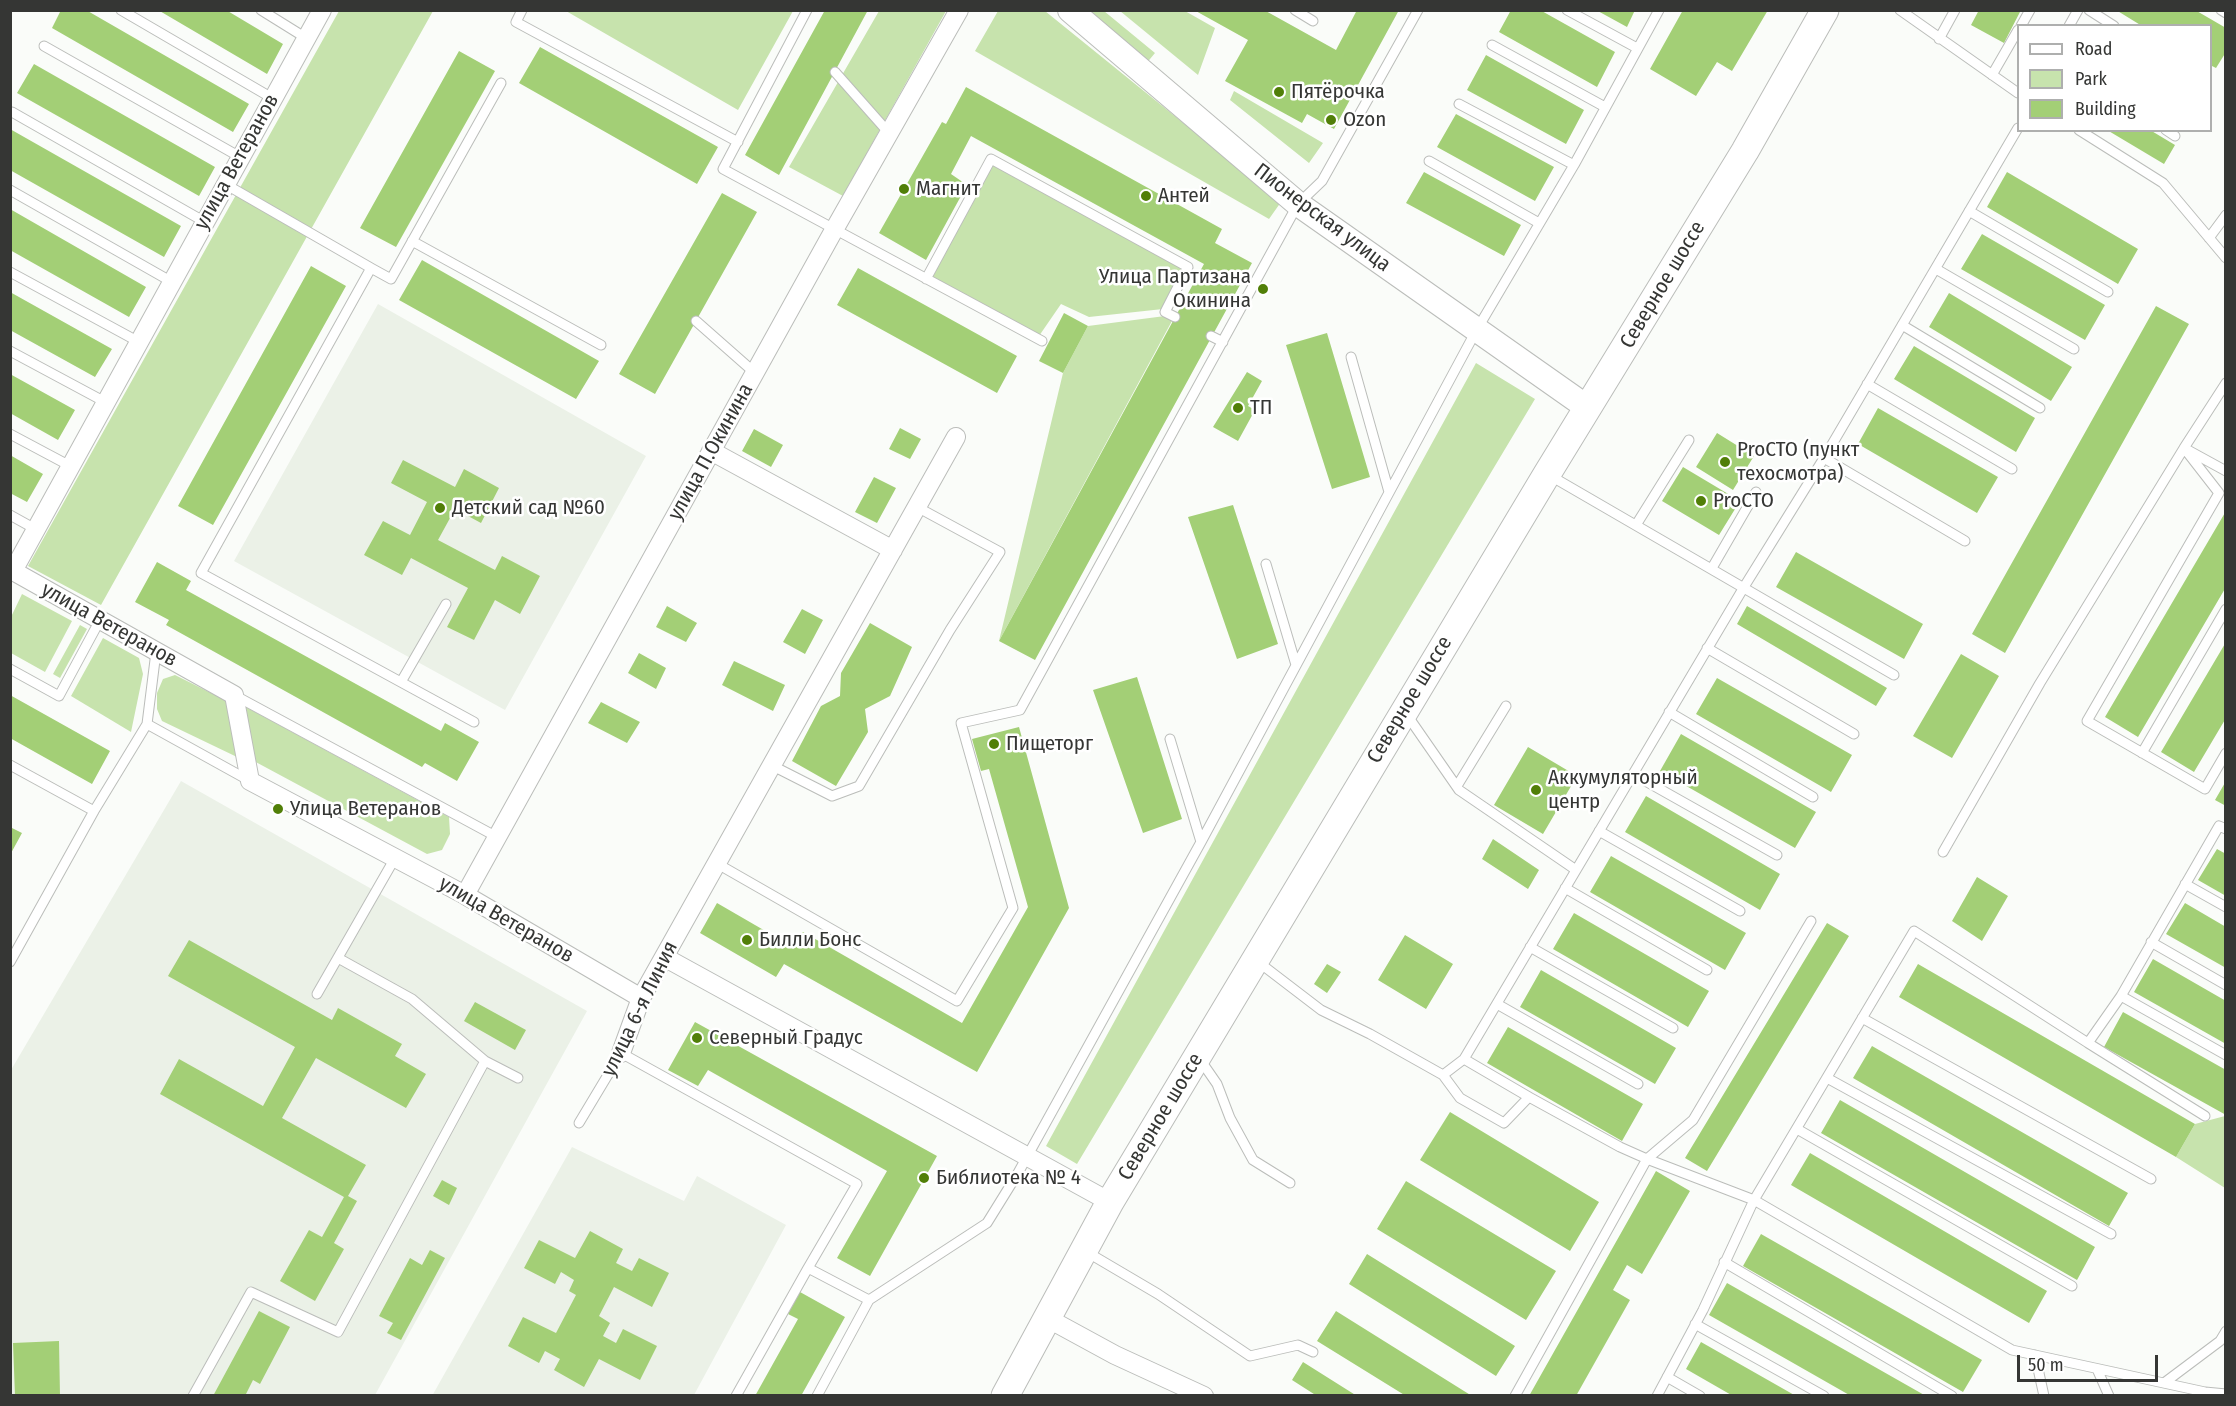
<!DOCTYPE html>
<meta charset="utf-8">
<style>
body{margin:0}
#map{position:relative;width:2236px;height:1406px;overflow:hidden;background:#fafcf9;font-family:"Fira Sans Condensed",sans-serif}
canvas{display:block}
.frame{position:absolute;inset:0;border:12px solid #353634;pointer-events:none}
.legend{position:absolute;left:2017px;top:24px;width:195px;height:108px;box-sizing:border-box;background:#fff;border:2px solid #aeafae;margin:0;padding:8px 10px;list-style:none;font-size:18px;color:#353634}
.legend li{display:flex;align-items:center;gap:12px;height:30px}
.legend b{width:30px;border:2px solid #aeafae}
.scale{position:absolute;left:2017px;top:1355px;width:141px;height:27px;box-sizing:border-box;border:3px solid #353634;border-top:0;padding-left:8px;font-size:18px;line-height:21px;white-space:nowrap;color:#353634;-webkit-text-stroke:4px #fff;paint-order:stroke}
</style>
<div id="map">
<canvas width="2236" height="1406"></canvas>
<div class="frame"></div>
<ul class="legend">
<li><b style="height:8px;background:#fff"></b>Road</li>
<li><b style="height:16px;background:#c7e3ad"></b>Park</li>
<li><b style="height:16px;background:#a3cf76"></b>Building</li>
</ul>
<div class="scale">50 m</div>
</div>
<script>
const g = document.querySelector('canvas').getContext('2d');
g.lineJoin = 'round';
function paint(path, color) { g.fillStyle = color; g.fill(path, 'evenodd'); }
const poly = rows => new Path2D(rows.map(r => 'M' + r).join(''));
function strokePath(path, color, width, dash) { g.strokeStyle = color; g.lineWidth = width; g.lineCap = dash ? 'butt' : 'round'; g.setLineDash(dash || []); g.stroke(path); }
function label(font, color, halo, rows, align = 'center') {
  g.font = font + ' "Fira Sans Condensed",sans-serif'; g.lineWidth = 5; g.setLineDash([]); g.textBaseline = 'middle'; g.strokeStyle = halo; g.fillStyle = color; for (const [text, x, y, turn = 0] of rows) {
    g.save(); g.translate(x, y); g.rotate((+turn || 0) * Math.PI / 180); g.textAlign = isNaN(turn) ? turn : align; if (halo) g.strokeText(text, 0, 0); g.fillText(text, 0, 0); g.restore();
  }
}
paint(poly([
 [378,304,646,456,505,710,234,561],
 [181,781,587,1011,375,1395,11,1396,11,1070],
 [572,1147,684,1201,697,1176,786,1225,694,1395,432,1396]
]), '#ebf1e7');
paint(poly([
 [339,11,433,11,101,605,28,566],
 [566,11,793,10,793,11,738,110],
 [879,11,946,11,843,196,789,167],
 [998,11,1045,11,1281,202,1269,219,975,51],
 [1080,11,1104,11,1155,53,1145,65],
 [1120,11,1185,11,1215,28,1198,75],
 [1234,91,1323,143,1309,163,1230,100],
 [992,164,1185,269,1163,309,1089,317,1061,304,1039,336,930,278],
 [1165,316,1173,319,999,641,1063,373,1088,326],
 [1476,363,1535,399,1077,1164,1046,1146],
 [22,594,72,621,45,672,11,653,11,617],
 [80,625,87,629,60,678,53,674],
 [103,638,139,658,143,674,131,732,71,696],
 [175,675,227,701,237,757,162,721,157,709,157,693,163,679],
 [244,706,449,817,450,834,442,850,427,854,252,760],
 [2225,1116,2226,1116,2225,1188,2176,1157,2195,1124]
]), '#c7e3ad');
paint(poly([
 [61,10,86,10,249,104,233,132,52,28],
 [158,10,226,10,283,44,267,74],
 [825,10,868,10,779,175,745,155],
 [1194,10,1264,10,1336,50,1357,10,1399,10,1334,129,1307,114,1302,123,1225,81,1248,40],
 [1511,10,1540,10,1615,52,1597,87,1499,32],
 [1596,10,1635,10,1627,27],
 [1683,10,1768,10,1732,71,1717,62,1696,96,1650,69],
 [1979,10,2021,10,2004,43,1971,25],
 [2116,10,2195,10,2226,28,2226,52,2216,68,2210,65,2210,26,2142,26],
 [540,47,718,147,697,184,519,83],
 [459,51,495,71,396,247,360,228],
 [1486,55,1584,110,1566,144,1467,90],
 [34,64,215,167,199,196,17,93],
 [966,87,1222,229,1215,243,1252,263,1035,660,999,641,1204,264,971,136,951,174,967,185,926,260,879,233,942,122,946,124],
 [1456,114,1554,167,1535,201,1437,147],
 [10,129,181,226,164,257,10,170],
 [2107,130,2150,130,2175,145,2164,164],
 [1424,172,1521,225,1504,256,1406,203],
 [2007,172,2138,249,2118,284,1987,207],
 [722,193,757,212,655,394,619,374],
 [10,209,146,287,129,317,10,250],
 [1982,234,2105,305,2085,340,1961,269],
 [422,260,599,361,576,399,399,300],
 [311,266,346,286,213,525,178,506],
 [858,268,1017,356,997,393,837,305],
 [10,292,112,349,95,377,10,330],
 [1949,293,2072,367,2051,401,1929,327],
 [2156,306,2189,324,2005,653,1972,634],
 [1064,313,1088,326,1063,373,1039,361],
 [1327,333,1370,477,1332,489,1286,345],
 [1914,346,2035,418,2016,452,1894,379],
 [1247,372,1262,381,1248,406,1255,410,1238,441,1213,427],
 [10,374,75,410,58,440,10,413],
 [1878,408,1998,477,1977,513,1858,444],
 [900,428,921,439,910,459,889,449],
 [754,429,783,445,771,467,742,451],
 [1717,433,1754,456,1733,490,1696,467],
 [10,455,43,474,27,502,10,493],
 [403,460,455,487,464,469,499,488,481,523,455,509,438,540,495,570,502,556,540,576,520,614,495,600,474,640,447,627,468,588,411,558,402,575,364,555,383,521,410,535,427,502,391,483],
 [1683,467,1740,501,1719,535,1662,501],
 [874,477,896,488,877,523,855,512],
 [1233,505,1278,644,1237,659,1188,517],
 [2226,511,2226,587,2138,737,2105,717],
 [1796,552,1923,624,1904,659,1776,587],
 [157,562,191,581,186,590,441,731,445,723,479,742,457,781,425,763,422,767,166,625,169,620,135,602],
 [667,606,697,623,686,642,656,627],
 [1747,606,1887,688,1876,706,1737,624],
 [802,609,823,620,805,654,783,642],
 [870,623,912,647,890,696,865,709,868,732,836,786,792,761,821,706,840,696,841,673],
 [2226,642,2226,718,2194,772,2161,752],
 [639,653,666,668,656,689,628,673],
 [1961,654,1999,676,1952,758,1913,736],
 [734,661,785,685,773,711,722,685],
 [1137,677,1182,819,1143,833,1093,690],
 [1717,678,1852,755,1831,792,1696,714],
 [10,695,110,751,92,784,10,738],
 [601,702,640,722,627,743,588,723],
 [1019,727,1069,908,977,1072,784,964,776,977,700,933,717,903,793,947,803,932,962,1023,1028,907,989,769,981,771,972,739],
 [1681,734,1816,812,1795,848,1660,771],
 [1528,747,1577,776,1543,834,1494,805],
 [2226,781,2226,806,2215,800],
 [1646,796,1780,874,1760,910,1625,832],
 [10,827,22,833,10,855],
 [1493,839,1539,870,1528,889,1482,859],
 [2217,849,2226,854,2226,896,2198,880],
 [1611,856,1746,933,1725,970,1590,892],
 [1977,877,2008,896,1982,941,1952,921],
 [2185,903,2226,927,2226,968,2166,934],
 [1574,913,1709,991,1688,1027,1553,949],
 [1827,923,1849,936,1707,1171,1685,1158],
 [1405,935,1453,964,1426,1009,1378,980],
 [189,940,332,1020,338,1008,402,1044,395,1056,426,1074,406,1108,316,1058,282,1118,366,1165,348,1196,357,1201,334,1243,344,1249,315,1301,280,1281,309,1230,322,1237,344,1197,160,1094,179,1059,263,1106,295,1047,168,976],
 [2153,959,2226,1001,2226,1044,2134,992],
 [1327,964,1341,972,1327,993,1314,984],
 [1918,964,2195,1124,2176,1157,1899,997],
 [1541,970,1676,1048,1655,1084,1520,1007],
 [475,1002,526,1030,515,1050,464,1021],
 [2123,1012,2226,1070,2226,1115,2104,1047],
 [695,1022,937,1156,870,1276,837,1258,887,1171,708,1070,698,1086,668,1070],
 [1508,1027,1643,1104,1622,1141,1487,1063],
 [1872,1046,2128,1193,2109,1226,1853,1078],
 [1840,1100,2095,1247,2077,1280,1821,1133],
 [1450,1112,1599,1202,1570,1251,1420,1160],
 [1810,1153,2047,1291,2029,1323,1791,1185],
 [1656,1171,1690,1191,1642,1274,1627,1265,1613,1290,1630,1300,1576,1396,1529,1396],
 [442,1180,457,1188,449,1205,433,1196],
 [1406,1181,1556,1271,1526,1320,1377,1229],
 [590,1231,623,1249,616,1263,632,1271,639,1258,669,1273,652,1307,614,1287,599,1316,610,1323,603,1336,616,1343,623,1329,657,1346,640,1380,599,1359,584,1387,554,1370,560,1359,545,1351,539,1363,508,1346,523,1317,556,1333,576,1295,569,1291,574,1280,561,1272,555,1284,524,1268,539,1240,575,1258],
 [1761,1234,1982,1360,1963,1392,1743,1266],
 [430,1250,445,1258,401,1340,387,1333,393,1323,379,1316,410,1258,422,1265],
 [1367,1254,1515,1346,1496,1376,1349,1284],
 [1727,1283,1926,1396,1851,1396,1709,1315],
 [800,1292,845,1317,801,1396,755,1396,798,1319,788,1314],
 [259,1311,290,1327,260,1384,253,1380,245,1396,213,1396],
 [1336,1311,1472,1396,1406,1396,1317,1341],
 [59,1341,60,1396,15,1396,13,1343],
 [1701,1342,1796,1396,1733,1396,1686,1369],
 [1303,1362,1357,1396,1317,1396,1292,1380]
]), '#a3cf76');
const lane = poly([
 [121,10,272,98],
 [261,10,306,38],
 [522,10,516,22,738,142],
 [807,10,723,169,1042,341],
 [1295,10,1313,21],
 [1567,10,1637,48],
 [1900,10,2018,93],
 [2089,10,2114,26],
 [2221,10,2226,13],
 [2021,26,2030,10],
 [2069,26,2078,10],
 [1939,39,1955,10],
 [1492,45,1605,107],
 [44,46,240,157],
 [835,72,889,133],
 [1992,75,2018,30],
 [1459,104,1574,165],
 [12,112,205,222],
 [2079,130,2163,183,2226,258],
 [2166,130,2175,136],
 [1429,161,1539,223],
 [225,184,371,268,201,573,474,722],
 [10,190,172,282],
 [1969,211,2108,292],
 [2209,238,2226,215],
 [412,241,601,345],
 [371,268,391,279,501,83],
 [1936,269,2074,349],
 [10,272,139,342],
 [926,279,991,159,1188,267,1165,312,1175,317],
 [696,321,755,373],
 [1902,325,2040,408],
 [1211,336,1223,342],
 [10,351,107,403],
 [1351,357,1389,492],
 [2226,383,2184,448,2219,493,2087,721,2205,789,2226,753],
 [1867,384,2012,469],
 [10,434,72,467],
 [1549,475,1894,675],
 [10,515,37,530],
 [1636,525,1689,440],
 [1965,541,1824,458,2018,128],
 [1266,564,1296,665],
 [1712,568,1756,492],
 [1707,648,1854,734],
 [10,669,59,696,100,620],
 [401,682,446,604],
 [234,695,497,837],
 [1669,712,1813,797],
 [1407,715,1459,790,1576,870],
 [147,724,250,781],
 [1170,739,1201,842],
 [2142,753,2226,609],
 [10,765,94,811,147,724,156,652],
 [771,765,832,796,859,786,950,630,1000,552,917,507],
 [1633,774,1777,855],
 [1457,786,1506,706],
 [1599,831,1740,911],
 [1943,852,2040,683,2184,448,2226,471],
 [716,863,957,1001,1013,908,961,723,1020,710,1298,204,1322,181,1418,10],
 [2185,884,2226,907],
 [1565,888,1707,970],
 [1811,921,1693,1120,1647,1159,1754,1200,1914,931,2088,1043,2121,996,2219,826,2226,829],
 [2151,942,2226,985],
 [1530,947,1673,1028],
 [338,958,412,999,485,1061,518,1078],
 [1257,961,1321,1010,1370,1034,1443,1075,1460,1098,1504,1123,1529,1097,1620,1147,1647,1159,1515,1396],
 [10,962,94,811],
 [317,994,395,858],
 [2121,996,2226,1055],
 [1497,1004,1638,1084],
 [1862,1018,2151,1179],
 [2088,1043,2205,1116],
 [1199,1058,1217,1084,1230,1118,1253,1160,1290,1183],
 [1464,1059,1744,587,1824,458],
 [1443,1075,1464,1059,1529,1097],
 [1827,1078,2111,1234],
 [579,1123,621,1053,857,1184,808,1268],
 [1797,1129,2072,1286],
 [1085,1251,1158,1294,1250,1356,1298,1345,1313,1352],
 [1724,1262,1952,1396],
 [1695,1324,1824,1396],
 [2035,1355,2044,1396],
 [2097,1369,2109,1396],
 [1667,1377,1700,1396],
 [2164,1383,2220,1341,2226,1331],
 [193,1396,251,1292,338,1332,485,1061],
 [736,1396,808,1268,869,1300,987,1223,1018,1173,1201,842,1476,331,1574,165,1659,10],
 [817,1396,869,1300],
 [1657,1396,1703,1310,1754,1200,2012,1350,2205,1392,2226,1394]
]);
const street = poly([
 [322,10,13,571,234,695,250,781,465,895,641,998],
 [711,451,893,550],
 [465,895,834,230,959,10],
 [664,957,1110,1202],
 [621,1053,641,998,956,437],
 [1047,1318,1115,1355,1204,1396]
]);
const secondary = poly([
 [1070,10,1298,204,1588,408]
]);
const primary = poly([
 [1005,1396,1110,1202,1547,474,1745,151,1825,10]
]);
strokePath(lane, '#bbbdba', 11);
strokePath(street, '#bbbdba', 20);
strokePath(secondary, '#bbbdba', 26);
strokePath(primary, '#bbbdba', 29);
strokePath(lane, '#fff', 9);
strokePath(street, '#fff', 18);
strokePath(secondary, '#fff', 24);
strokePath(primary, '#fff', 27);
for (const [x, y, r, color] of [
 [1279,92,6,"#517f08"],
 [1331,120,6,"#517f08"],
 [904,189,6,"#517f08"],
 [1146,196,6,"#517f08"],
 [1263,289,6,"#517f08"],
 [1238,408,6,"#517f08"],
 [1725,462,6,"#517f08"],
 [1701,501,6,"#517f08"],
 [440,508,6,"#517f08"],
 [994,744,6,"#517f08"],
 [1536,790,6,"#517f08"],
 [278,809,6,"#517f08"],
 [747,940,6,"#517f08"],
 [697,1038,6,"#517f08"],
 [924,1178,6,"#517f08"]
]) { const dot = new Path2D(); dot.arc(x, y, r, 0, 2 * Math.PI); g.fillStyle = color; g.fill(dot); strokePath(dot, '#fff', 2); }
label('21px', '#353634', '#fff', [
 ["Пятёрочка",1291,92],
 ["Ozon",1343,120],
 ["Магнит",916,189],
 ["Антей",1158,196],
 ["Улица Партизана",1251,277,"right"],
 ["Окинина",1251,301,"right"],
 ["ТП",1250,408],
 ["ProСТО (пункт",1737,450],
 ["техосмотра)",1737,474],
 ["ProСТО",1713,501],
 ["Детский сад №60",452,508],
 ["Пищеторг",1006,744],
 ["Аккумуляторный",1548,778],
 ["центр",1548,802],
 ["Улица Ветеранов",290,809],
 ["Билли Бонс",759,940],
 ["Северный Градус",709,1038],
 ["Библиотека № 4",936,1178]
], 'left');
label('21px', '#353634', '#fff', [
 ["улица Ветеранов",237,162,-61],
 ["Пионерская улица",1322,218,37],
 ["Северное шоссе",1663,285,-59],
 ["улица П.Окинина",711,452,-61],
 ["улица Ветеранов",109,625,29],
 ["Северное шоссе",1410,700,-59],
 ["улица Ветеранов",506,920,30],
 ["улица 6-я Линия",640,1009,-64],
 ["Северное шоссе",1161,1117,-59]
]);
</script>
